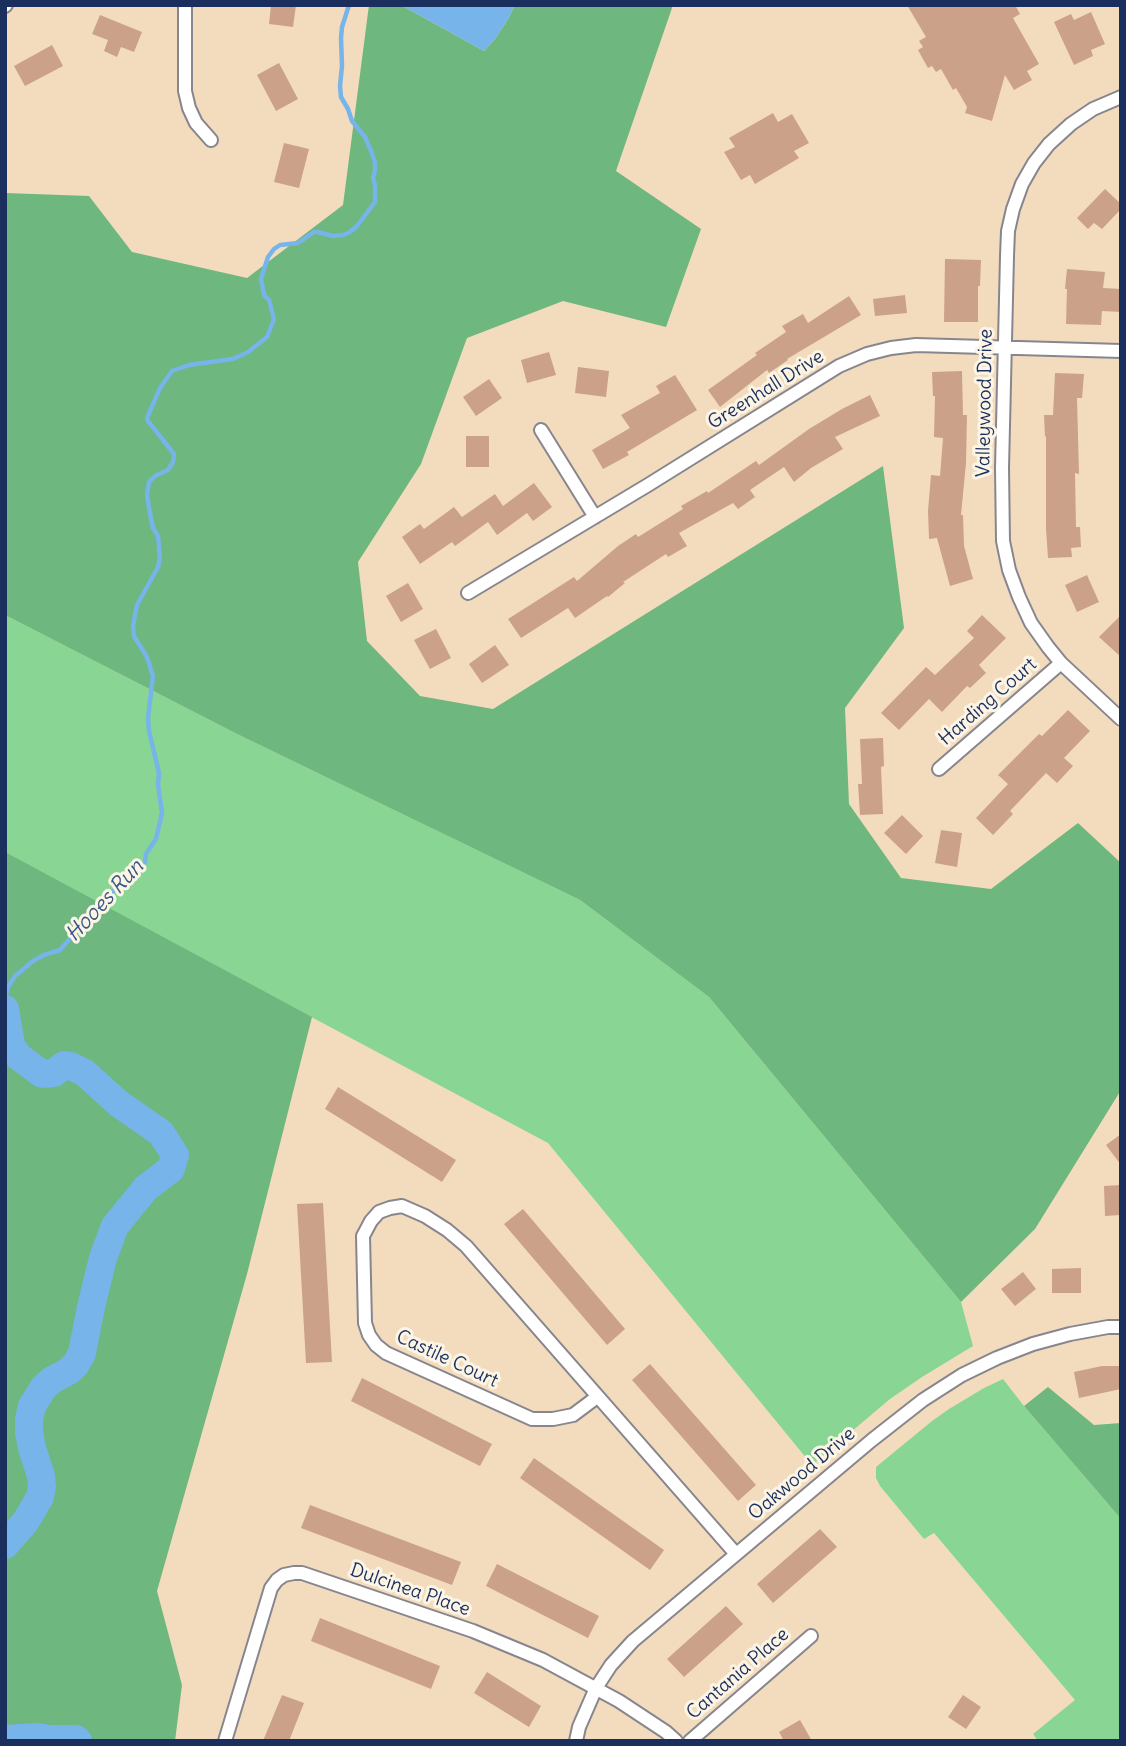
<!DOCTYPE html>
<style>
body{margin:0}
#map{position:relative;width:1126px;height:1746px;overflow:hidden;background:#f3dcbd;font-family:Delius,sans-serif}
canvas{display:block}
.frame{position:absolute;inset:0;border:7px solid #1b2f5e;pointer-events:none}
</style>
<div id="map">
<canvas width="1126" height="1746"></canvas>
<div class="frame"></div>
</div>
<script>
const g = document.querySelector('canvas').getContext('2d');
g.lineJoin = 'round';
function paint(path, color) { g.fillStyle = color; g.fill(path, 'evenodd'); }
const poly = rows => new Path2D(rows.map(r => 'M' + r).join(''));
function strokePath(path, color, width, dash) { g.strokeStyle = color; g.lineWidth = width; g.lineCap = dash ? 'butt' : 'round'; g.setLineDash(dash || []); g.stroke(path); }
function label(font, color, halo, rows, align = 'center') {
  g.font = font + ' Delius,sans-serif'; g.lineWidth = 6; g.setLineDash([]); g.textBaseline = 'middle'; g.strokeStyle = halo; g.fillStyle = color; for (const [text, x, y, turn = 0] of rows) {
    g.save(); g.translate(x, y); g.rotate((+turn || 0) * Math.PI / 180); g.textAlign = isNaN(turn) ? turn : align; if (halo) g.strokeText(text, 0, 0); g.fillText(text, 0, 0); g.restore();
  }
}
paint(poly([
 [5,615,237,734,580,900,709,997,961,1302,973,1346,922,1377,890,1399,812,1465,548,1143,5,854],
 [1003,1379,1024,1406,1121,1519,1121,1741,1038,1741,1033,1734,1075,1700,934,1533,924,1539,880,1486,876,1478,876,1467,932,1421,949,1409,984,1388]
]), '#89d694');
paint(poly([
 [369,5,401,5,484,51,495,39,508,19,515,5,673,5,616,171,701,229,666,327,563,301,467,338,421,464,358,562,367,641,420,696,493,709,883,466,904,628,845,708,849,804,901,878,991,889,1078,823,1121,863,1121,1090,1035,1229,961,1302,709,997,580,900,237,734,5,615,5,193,89,196,132,252,247,278,343,205],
 [5,852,312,1017,247,1274,157,1591,182,1685,175,1741,5,1741],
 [1048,1387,1094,1425,1121,1423,1121,1519,1024,1406]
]), '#6eb77e');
paint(poly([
 [401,5,515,5,508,19,495,39,484,51]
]), '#76b4e9');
strokePath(poly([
 [5,999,8,987,15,976,33,961,44,955,60,950,109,894,140,870,145,862,146,854,156,839,162,813,158,784,159,773,149,731,148,718,153,676,147,657,134,636,133,626,137,605,158,567,160,558,158,536,153,528,149,508,147,495,149,482,155,476,168,470,173,462,174,454,148,421,147,418,160,388,172,371,189,365,233,359,248,352,267,337,274,319,269,300,264,295,261,279,268,257,274,249,280,245,298,243,314,232,318,232,333,236,343,235,350,232,357,226,375,202,375,185,373,178,375,171,375,162,371,151,365,137,352,121,348,109,341,97,340,86,342,66,341,38,342,27,349,5]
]), '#76b4e9', 4.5);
strokePath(poly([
 [5,1009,11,1045,18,1056,42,1074,54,1073,64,1065,71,1066,85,1073,118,1103,161,1133,175,1155,171,1169,146,1188,115,1226,103,1258,91,1307,82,1353,76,1364,69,1371,52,1380,44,1387,32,1406,29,1419,29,1432,32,1448,41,1476,42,1487,40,1497,26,1521,5,1545],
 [5,1739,38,1737,50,1739,76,1739,78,1741]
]), '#76b4e9', 28);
paint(poly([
 [271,5,296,5,293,27,269,24],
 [907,5,1015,5,1020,14,1013,18,1039,64,1027,71,1032,80,1014,90,1005,75,992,121,965,113,967,107,956,88,953,90,941,69,936,72,932,66,928,68,918,50,923,47,919,41,926,37],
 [1091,12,1105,44,1091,50,1093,56,1074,65,1054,22,1071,14,1074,20],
 [100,15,142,32,134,52,121,47,117,57,104,51,108,40,92,34],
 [52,45,63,66,25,86,14,66],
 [279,63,298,99,276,111,257,75],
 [773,113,778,122,792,114,809,143,794,151,799,158,755,184,750,175,741,180,724,152,735,147,729,138],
 [284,143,309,149,299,188,274,182],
 [1105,189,1121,204,1121,209,1102,229,1094,223,1088,229,1077,218],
 [945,259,981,260,980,286,978,286,978,322,944,322],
 [1067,269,1105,272,1103,288,1121,289,1121,312,1102,311,1101,325,1066,324,1067,289,1065,289],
 [905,295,907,313,875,316,873,299],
 [849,296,861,315,787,359,788,360,769,373,767,370,720,407,708,390,757,355,755,353,786,332,782,326,803,314,808,323],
 [549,352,556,375,527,383,521,360],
 [578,367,609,371,606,397,575,393],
 [962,371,963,415,967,415,966,463,961,515,963,515,964,546,973,579,950,586,937,538,929,539,928,511,931,475,940,476,943,438,934,437,935,396,933,396,932,372],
 [1055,373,1084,374,1082,398,1077,398,1079,474,1075,473,1076,527,1080,527,1081,547,1071,548,1072,557,1048,558,1046,529,1046,436,1045,437,1044,415,1053,415],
 [675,375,697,410,627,452,629,455,603,469,592,450,630,428,621,415,660,393,656,386],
 [489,379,502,398,476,416,463,397],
 [870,395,880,416,835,437,843,449,811,468,794,482,784,467,750,490,755,497,738,509,733,503,679,533,687,546,668,557,666,554,623,582,625,583,608,597,607,596,575,618,568,608,521,638,508,619,574,577,577,581,618,546,636,534,638,537,683,509,681,506,707,491,708,493,756,461,759,465,809,429,842,409],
 [466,436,489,436,489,467,466,467],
 [534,483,552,507,533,521,527,513,497,535,488,522,455,546,452,542,420,564,402,537,420,524,424,529,454,507,462,517,495,494,503,506],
 [1087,575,1099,602,1077,612,1065,585],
 [408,583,423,609,401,622,386,596],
 [982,615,1006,638,979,665,986,673,970,688,967,686,942,712,929,699,899,730,881,713,926,667,935,675,974,638,967,631],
 [1121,615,1121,657,1099,637],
 [436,629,451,658,430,669,414,640],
 [495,645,509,665,482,683,469,664],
 [1068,710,1090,731,1064,758,1073,766,1057,783,1046,773,1010,811,1013,814,993,835,976,818,1008,784,998,775,1039,734,1042,736],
 [883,738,884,766,881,767,883,814,860,815,858,784,862,784,860,739],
 [902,815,923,836,906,854,884,833],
 [941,830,962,833,957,867,935,863],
 [338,1087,456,1160,442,1182,325,1109],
 [1121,1134,1121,1165,1106,1145],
 [1121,1185,1121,1215,1105,1216,1104,1186],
 [323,1203,332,1362,306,1363,297,1204],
 [523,1209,625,1329,607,1345,504,1224],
 [1081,1268,1081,1293,1052,1293,1052,1269],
 [1023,1272,1036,1289,1015,1306,1001,1289],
 [650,1364,756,1485,738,1501,632,1380],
 [1102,1366,1121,1366,1121,1389,1079,1398,1074,1372],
 [362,1378,492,1444,480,1466,351,1401],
 [534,1458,664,1550,650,1570,520,1478],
 [310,1505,461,1562,452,1585,301,1528],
 [820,1529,837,1547,773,1603,757,1584],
 [497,1564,599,1616,588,1638,486,1586],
 [726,1606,743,1624,684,1677,667,1659],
 [320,1618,440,1666,431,1689,311,1641],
 [487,1672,541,1706,529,1727,474,1693],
 [282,1695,304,1703,289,1741,263,1741],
 [963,1695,981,1707,966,1729,948,1717],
 [800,1720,812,1741,784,1741,779,1732]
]), '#cba189');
const minor = poly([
 [185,5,185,91,189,108,196,123,211,140],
 [5,6,6,5],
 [1121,97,1093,109,1071,124,1049,144,1034,163,1022,184,1013,209,1008,231,1007,256,1002,468,1003,541,1009,570,1019,597,1031,623,1048,647,1061,663,1121,719],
 [541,430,595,517],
 [468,593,648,485,839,366,867,354,891,348,916,345,1121,351],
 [939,769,1061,663],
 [597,1397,573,1415,553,1419,532,1419,386,1353,376,1345,369,1335,365,1323,363,1236,371,1221,379,1212,390,1208,402,1206,425,1216,447,1230,466,1246,736,1554],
 [225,1741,271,1588,277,1580,284,1575,294,1573,302,1573,473,1631,543,1660,619,1701,666,1732,676,1741],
 [576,1741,579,1727,596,1688,611,1665,633,1641,872,1440,923,1400,962,1375,997,1358,1033,1344,1070,1334,1108,1327,1121,1327],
 [690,1741,811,1636]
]);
strokePath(minor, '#87868e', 16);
strokePath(minor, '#fff', 12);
label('19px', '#1b2f5e', '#fcf5e5', [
 ["Greenhall Drive",766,390,-32],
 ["Valleywood Drive",985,403,-89],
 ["Harding Court",988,702,-41],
 ["Castile Court",447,1359,25],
 ["Oakwood Drive",802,1474,-40],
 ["Dulcinea Place",410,1590,19],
 ["Cantania Place",738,1674,-41]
]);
label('italic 21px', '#365788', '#fcf5e5', [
 ["Hooes Run",105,901,-47]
]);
</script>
